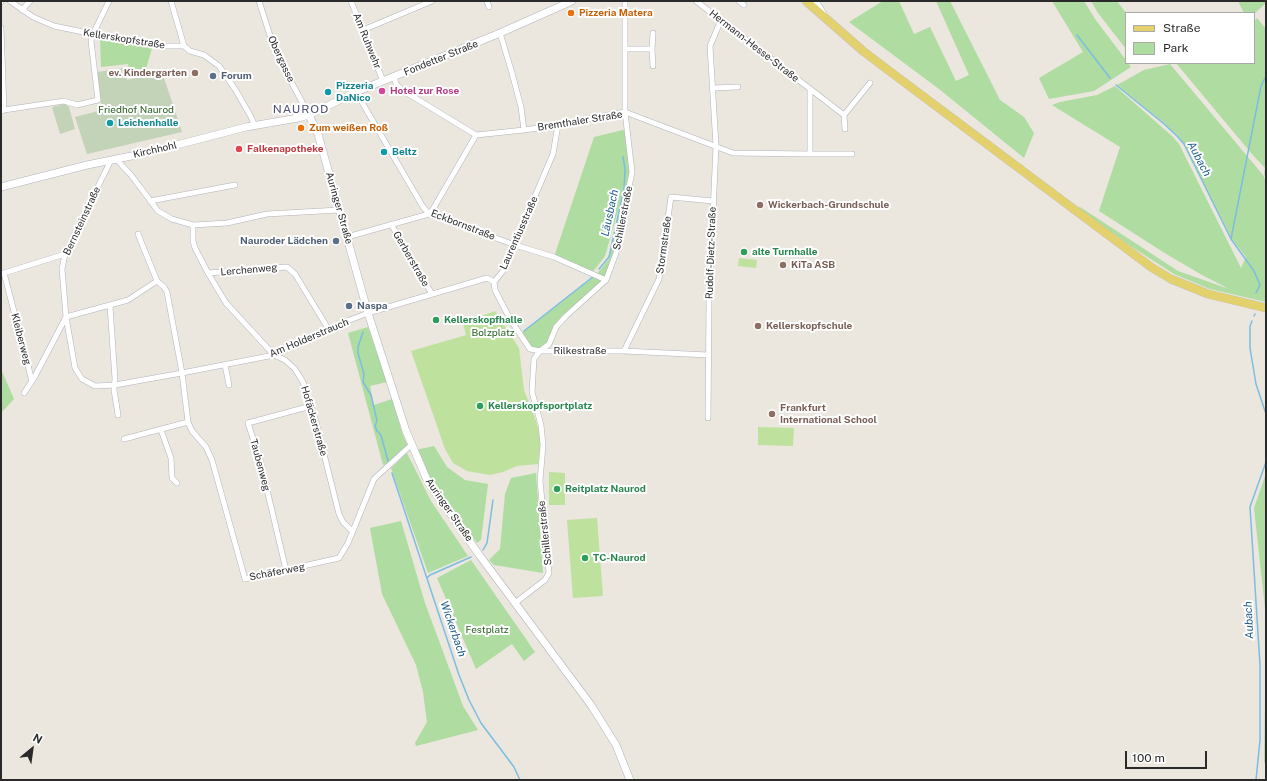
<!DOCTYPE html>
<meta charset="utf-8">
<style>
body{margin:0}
#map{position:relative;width:1267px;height:781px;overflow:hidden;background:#ebe6de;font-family:"Public Sans",sans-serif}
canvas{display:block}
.frame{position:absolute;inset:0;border:2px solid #2a2a2a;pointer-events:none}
.legend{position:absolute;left:1125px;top:12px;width:130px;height:52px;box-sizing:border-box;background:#fff;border:1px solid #aaa;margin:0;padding:5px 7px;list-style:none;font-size:12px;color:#2a2a2a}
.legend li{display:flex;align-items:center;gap:8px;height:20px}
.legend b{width:20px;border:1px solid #aaa}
.north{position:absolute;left:12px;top:729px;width:40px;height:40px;-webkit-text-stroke:3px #fff;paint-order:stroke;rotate:29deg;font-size:11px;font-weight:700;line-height:16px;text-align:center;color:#2a2a2a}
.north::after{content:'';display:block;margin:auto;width:14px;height:18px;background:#2a2a2a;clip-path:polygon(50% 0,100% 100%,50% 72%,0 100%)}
.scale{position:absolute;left:1125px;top:751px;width:82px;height:18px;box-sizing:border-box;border:2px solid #2a2a2a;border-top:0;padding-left:5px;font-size:12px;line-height:14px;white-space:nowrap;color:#2a2a2a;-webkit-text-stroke:3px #fff;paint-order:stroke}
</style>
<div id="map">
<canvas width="1267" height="781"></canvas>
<div class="frame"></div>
<ul class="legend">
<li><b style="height:5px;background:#e2d16c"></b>Straße</li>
<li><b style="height:11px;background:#afdca0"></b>Park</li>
</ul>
<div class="north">N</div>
<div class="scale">100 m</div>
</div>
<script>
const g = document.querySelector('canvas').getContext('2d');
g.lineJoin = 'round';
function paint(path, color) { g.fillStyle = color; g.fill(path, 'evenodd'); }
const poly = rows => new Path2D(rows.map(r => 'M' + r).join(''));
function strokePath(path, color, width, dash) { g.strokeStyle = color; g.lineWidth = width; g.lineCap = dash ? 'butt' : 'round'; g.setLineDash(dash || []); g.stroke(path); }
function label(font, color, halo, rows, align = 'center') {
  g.font = font + ' "Public Sans",sans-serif'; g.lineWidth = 4; g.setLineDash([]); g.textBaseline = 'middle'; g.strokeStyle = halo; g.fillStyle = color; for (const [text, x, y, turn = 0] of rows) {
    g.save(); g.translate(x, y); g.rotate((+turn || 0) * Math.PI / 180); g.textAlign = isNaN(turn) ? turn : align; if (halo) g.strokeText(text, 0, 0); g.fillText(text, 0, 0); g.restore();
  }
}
paint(poly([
 [883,1,899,1,914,34,930,27,956,81,969,75,936,1,950,1,1000,100,1024,117,1034,133,1024,158,939,89,849,22],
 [1052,1,1084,1,1095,19,1126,60,1126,63,1128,63,1131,67,1094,91,1049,99,1039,78,1083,52],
 [1091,1,1117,1,1126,13,1126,49,1098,13],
 [1238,1,1266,1,1266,3,1254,14,1254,13,1244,13],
 [1257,18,1266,29,1266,179,1264,174,1265,168,1251,153,1176,63,1254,63,1254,21],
 [100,38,152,48,146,69,130,74,128,64,101,67],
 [1170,64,1263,175,1266,181,1266,302,1210,289,1174,274,1132,247,1078,208,1080,207,1178,271,1229,289,1202,275,1163,252,1099,211,1120,147,1052,105,1060,102,1097,95,1115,86,1172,136,1179,144,1241,268,1246,257,1232,239,1184,144,1178,136,1163,122,1117,85,1144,70],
 [627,129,632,172,616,253,606,280,566,316,549,344,540,351,530,349,520,334,596,275,609,259,622,197,605,256,596,268,591,273,554,257,594,137],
 [368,327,387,382,370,386,374,405,392,399,402,433,408,446,390,463,383,465,348,333],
 [1,369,14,399,1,413],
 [434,446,447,467,465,480,488,484,481,540,477,543,432,481,416,450],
 [407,453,431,501,468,556,428,573,391,468],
 [536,473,543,573,494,565,489,560,500,549,505,494,511,478],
 [1266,473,1266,618,1254,508],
 [401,521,425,603,452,676,463,706,478,730,416,746,415,743,427,722,423,692,416,665,382,594,370,528],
 [471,560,535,652,524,661,512,644,476,669,437,578],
 [1266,629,1266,769,1264,761]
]), '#afdca0');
paint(poly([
 [124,68,127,80,162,72,182,132,87,154,75,117,102,110,97,72],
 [65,104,69,107,75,129,60,134,52,107]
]), '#c2d3b7');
paint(poly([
 [739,258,757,260,756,268,738,266],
 [495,311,519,348,524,390,536,421,540,435,540,449,538,464,517,466,503,472,490,475,467,471,453,463,445,449,411,351,466,335,463,323],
 [758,427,794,428,793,446,758,445],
 [549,472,565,473,565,505,549,505],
 [597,518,603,596,573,598,567,520]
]), '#bee29d');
strokePath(poly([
 [1077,35,1110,78],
 [1116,85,1163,123,1177,136,1184,144,1231,239],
 [599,269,609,257,624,189,625,168,623,157],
 [1256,293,1260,285,1254,271,1231,239,1261,86,1266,76],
 [1254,316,1255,314],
 [1252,321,1250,326,1250,348,1256,384,1266,414],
 [524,331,594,276],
 [363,332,358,347,358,353,364,374,363,382,371,395,377,421,375,426,377,431,381,435,388,461],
 [392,473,459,675,469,700,481,723,514,767,520,780],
 [483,550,487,543,493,500],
 [427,578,430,575,471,557],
 [1256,780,1260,740,1260,665,1250,507,1266,462]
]), '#7cbde2', 1.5);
const street = poly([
 [10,1,33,17,54,26,93,34,162,46,184,46,190,51,204,55,219,66,235,89,250,115,255,126],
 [171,1,184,46],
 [259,1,273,45,280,61,309,115],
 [351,1,383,81],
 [487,1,489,7],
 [696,1,844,115,845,129],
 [739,1,744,5],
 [1,2,1,1],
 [22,10,30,1],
 [1,28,4,110,2,111],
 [363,30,432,1],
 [500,33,512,73,521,107,524,130],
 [625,49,652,49,653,66],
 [652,49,653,33],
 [394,77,396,84,402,90,476,135,524,130,558,125,581,120,625,112,733,153,810,154,852,154],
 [713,88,738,87],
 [356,92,423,207,429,214,515,245,554,257,606,280],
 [4,110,64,101,77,105,98,100,91,41,93,34,109,1],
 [844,115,870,83],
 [810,154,810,89],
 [116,159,131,175,158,211,172,219,193,225,227,223,267,214,339,210],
 [150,201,235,185],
 [391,224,432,294],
 [193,225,193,241,195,248,208,273,226,303,274,355,285,360,295,369,303,382,316,422,339,514,343,522,352,531],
 [138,234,157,281,164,287,167,292,182,373,188,422,192,431,206,447,212,460,245,579,339,558,348,543,374,479,411,445],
 [347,237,429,214,433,209,476,135],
 [4,273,32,381],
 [208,273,287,267,295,274,329,330],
 [1,274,65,254],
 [157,281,128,300,66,317,75,368,82,379,95,386,115,385,182,373,274,355,342,323,368,313,487,278,494,282],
 [494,282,495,290,510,319,530,349,540,351,624,351,708,355],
 [494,282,503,271,553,154,558,125],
 [110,306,115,379,114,390,118,415],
 [624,351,659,279,671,197,713,201],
 [225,365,229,385],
 [24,393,34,378,66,317,62,269,65,254,111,160],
 [708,418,709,302,716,146,710,46,721,20],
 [161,430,171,458,172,478,177,483],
 [124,439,188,422],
 [286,570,260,460,248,423,311,406],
 [515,603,545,580,549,573,540,481,543,445,541,425,532,392,534,359,540,351,549,344,556,327,566,316,606,280,616,253,632,172,625,112,625,1]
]);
const secondary = poly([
 [815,1,823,14],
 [309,115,318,134,368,313,406,431,428,482,480,556,591,705,616,745,630,780],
 [1,187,87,165,146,153,246,127,298,118,309,115,356,92,500,33,572,1]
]);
const primary = poly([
 [806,1,863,51,888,70,1151,267,1171,279,1208,294,1266,308]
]);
strokePath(street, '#b1b3bc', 6);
strokePath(secondary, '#b1b3bc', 8);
strokePath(primary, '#c3c3c3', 9);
strokePath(street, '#fff', 5);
strokePath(secondary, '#fff', 7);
strokePath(primary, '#e2d16c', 8);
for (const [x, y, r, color] of [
 [571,13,4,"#e8710a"],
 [195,73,4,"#8d6e63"],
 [213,76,4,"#5c6f8a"],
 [382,91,4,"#d1479c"],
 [328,92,4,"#0f9aa8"],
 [110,123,4,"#0f9aa8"],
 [301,128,4,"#e8710a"],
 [239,149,4,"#e0444e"],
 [384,152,4,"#0f9aa8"],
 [760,205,4,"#8d6e63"],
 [336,241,4,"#5c6f8a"],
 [744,252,4,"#2e9e5b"],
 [783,265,4,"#8d6e63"],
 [349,306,4,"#5c6f8a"],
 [436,320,4,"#2e9e5b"],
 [758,326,4,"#8d6e63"],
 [480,406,4,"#2e9e5b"],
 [772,414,4,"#8d6e63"],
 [557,489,4,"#2e9e5b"],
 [585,558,4,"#2e9e5b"]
]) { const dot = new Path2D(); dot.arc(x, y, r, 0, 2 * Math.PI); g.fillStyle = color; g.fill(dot); strokePath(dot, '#fff', 1.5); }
label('bold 10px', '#c56008', '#fff', [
 ["Pizzeria Matera",579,13],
 ["Zum weißen Roß",309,128]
], 'left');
label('10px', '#2a2a2a', '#fff', [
 ["Kellerskopfstraße",124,39,9],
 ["Am Ruhwehr",367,41,68],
 ["Hermann-Hesse-Straße",754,46,38],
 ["Fondetter Straße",441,58,-22],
 ["Obergasse",281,59,65],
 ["Bremthaler Straße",580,121,-9],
 ["Kirchhohl",155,150,-13],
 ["Auringer Straße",339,208,74],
 ["Schillerstraße",623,218,-79],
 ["Bernsteinstraße",82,221,-65],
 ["Eckbornstraße",463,225,21],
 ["Laurentiusstraße",519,233,-66],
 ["Stormstraße",664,245,-82],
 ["Rudolf-Dietz-Straße",711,253,-88],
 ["Gerberstraße",411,259,60],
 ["Lerchenweg",249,270,-5],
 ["Am Holderstrauch",309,338,-23],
 ["Kleiberweg",21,339,75],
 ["Rilkestraße",580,351],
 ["Hofäckerstraße",314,421,74],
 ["Taubenweg",260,465,75],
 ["Auringer Straße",449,510,55],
 ["Schillerstraße",545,533,-96],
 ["Schäferweg",277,572,-11]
]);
label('bold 10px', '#785e54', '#fff', [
 ["ev. Kindergarten",187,73,"right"],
 ["Wickerbach-Grundschule",768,205],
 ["KiTa ASB",791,265],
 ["Kellerskopfschule",766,326],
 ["Frankfurt",780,408],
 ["International School",780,420]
], 'left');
label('bold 10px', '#4e5e75', '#fff', [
 ["Forum",221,76],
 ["Nauroder Lädchen",328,241,"right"],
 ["Naspa",357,306]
], 'left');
label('bold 10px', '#0d838f', '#fff', [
 ["Pizzeria",336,86],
 ["DaNico",336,98],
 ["Leichenhalle",118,123],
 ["Beltz",392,152]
], 'left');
label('bold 10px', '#b23c85', '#fff', [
 ["Hotel zur Rose",390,91]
], 'left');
label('10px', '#296022', '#fff', [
 ["Friedhof Naurod",136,110],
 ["Bolzplatz",493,333],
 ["Festplatz",487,630]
]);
label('bold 10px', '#be3a42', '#fff', [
 ["Falkenapotheke",247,149]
], 'left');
label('bold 10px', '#27864d', '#fff', [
 ["alte Turnhalle",752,252],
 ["Kellerskopfhalle",444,320],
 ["Kellerskopfsportplatz",488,406],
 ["Reitplatz Naurod",565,489],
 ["TC-Naurod",593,558]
], 'left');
label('italic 11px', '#1c5b8d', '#fff', [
 ["Aubach",1199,159,62],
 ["Läusbach",610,213,-78],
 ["Aubach",1249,620,-93],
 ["Wickerbach",453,629,71]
]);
g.letterSpacing = '1px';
label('12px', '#4f5376', '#fff', [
 ["NAUROD",301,109]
]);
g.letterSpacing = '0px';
</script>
